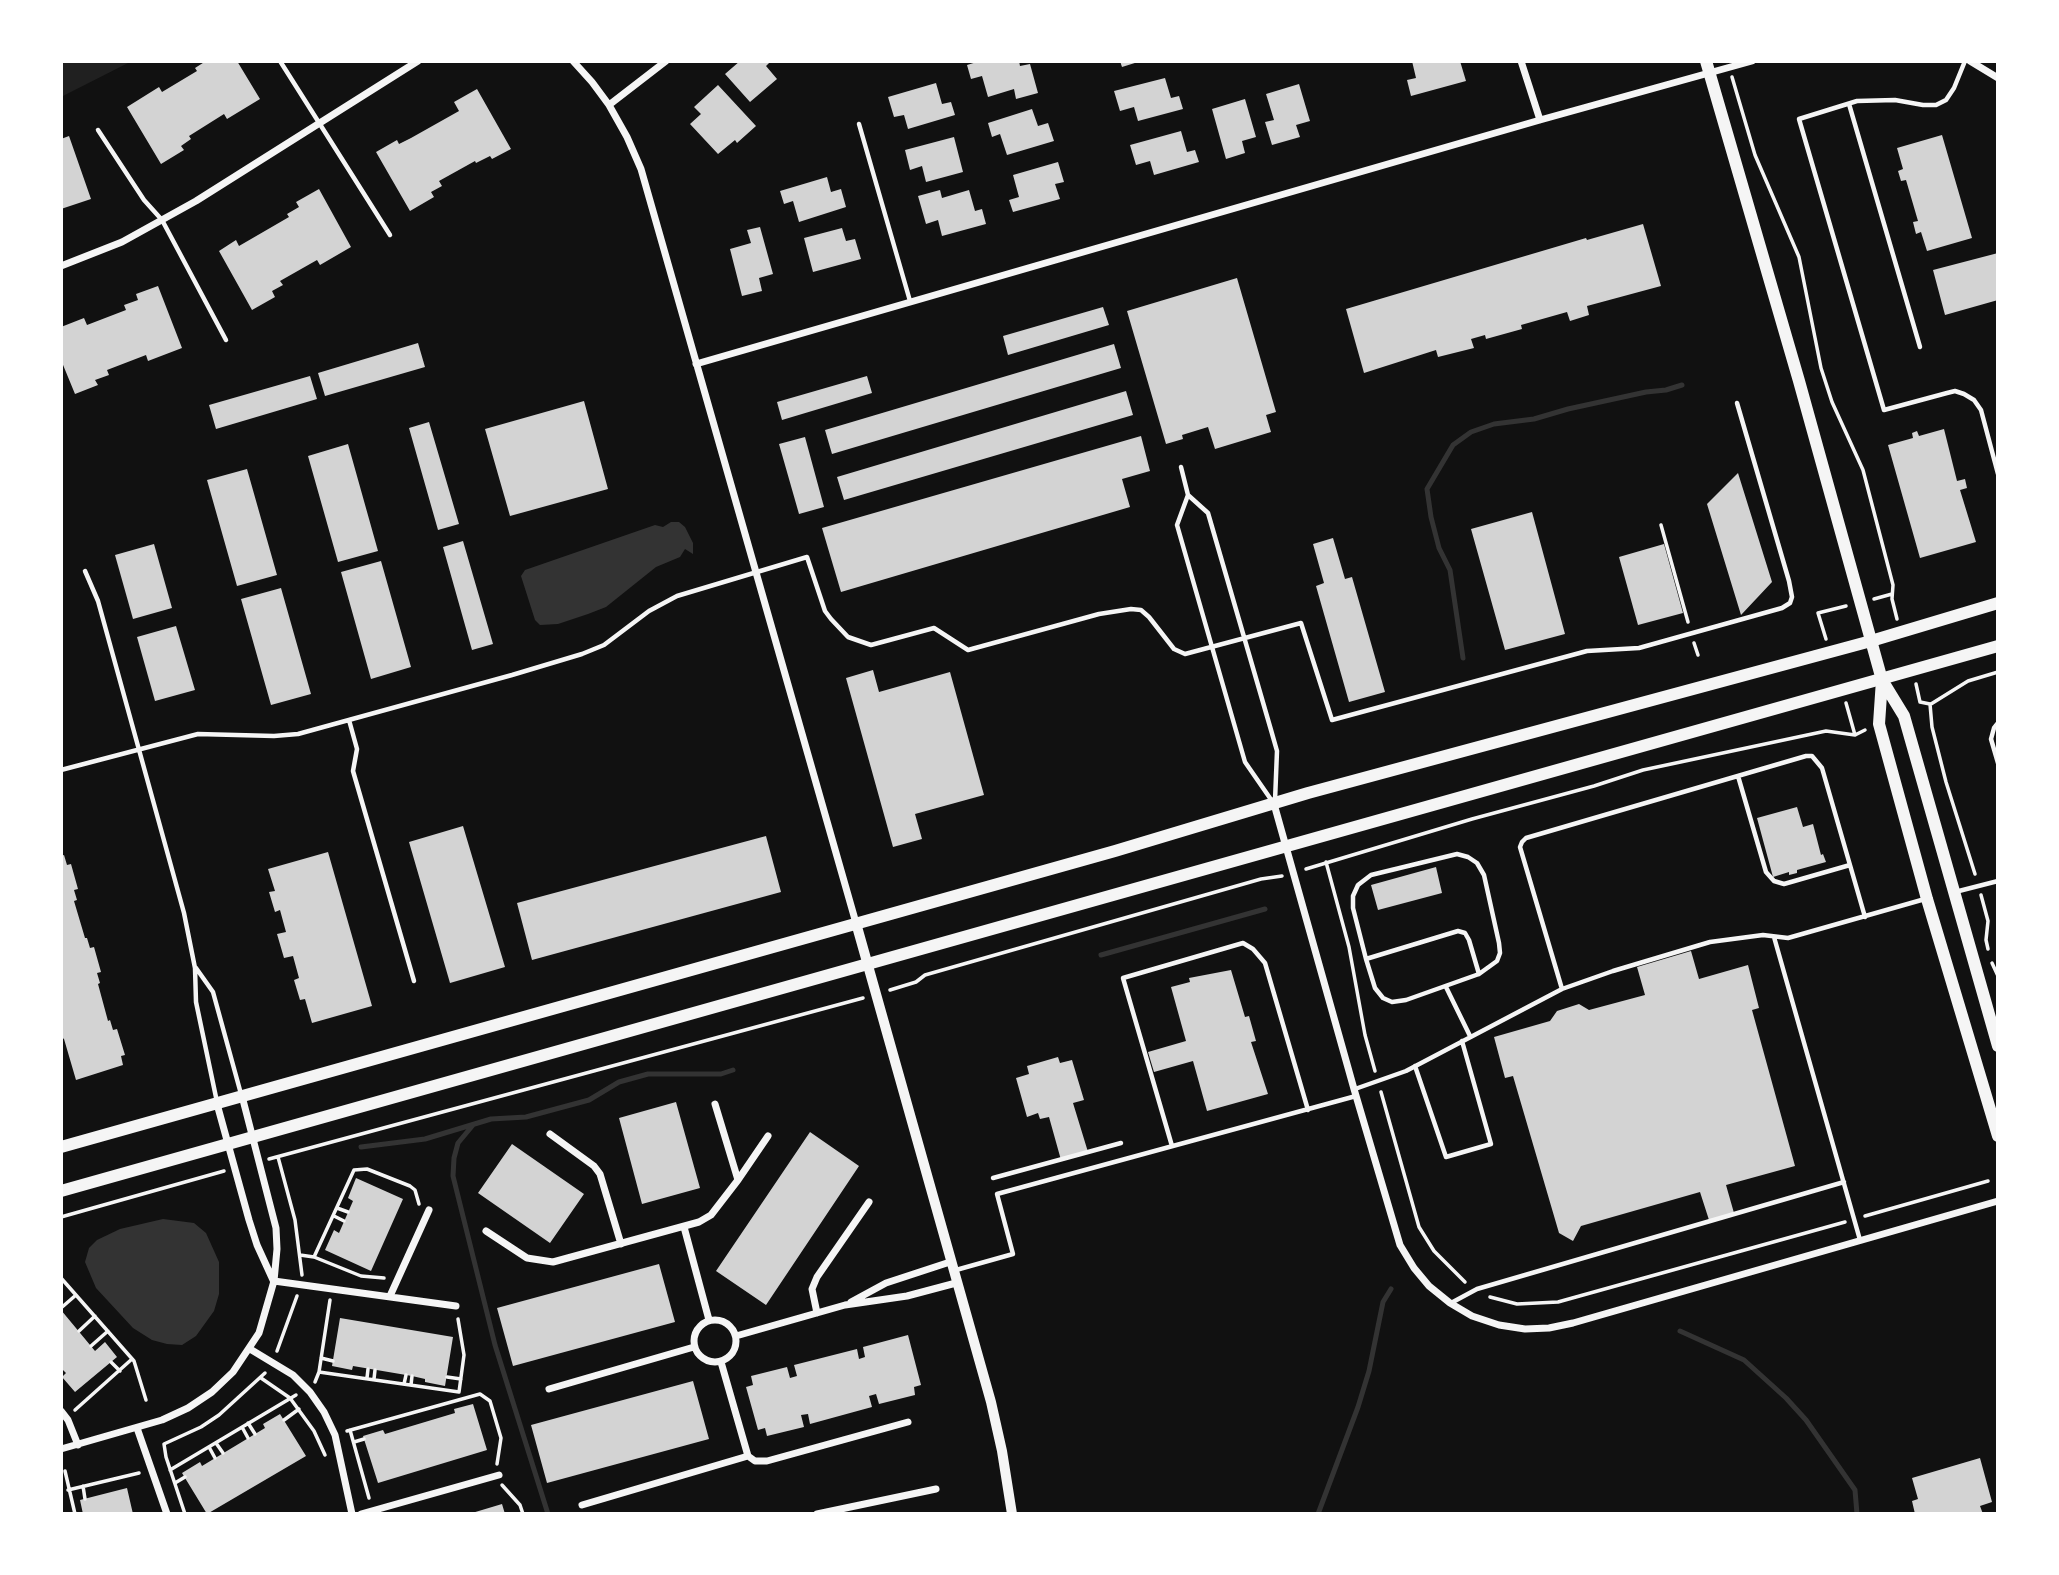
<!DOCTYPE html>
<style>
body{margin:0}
#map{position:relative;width:2059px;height:1575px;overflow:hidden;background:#111;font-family:"Alegreya Sans",sans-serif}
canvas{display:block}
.frame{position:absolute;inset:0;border:63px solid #fff;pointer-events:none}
</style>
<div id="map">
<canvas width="2059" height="1575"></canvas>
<div class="frame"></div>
</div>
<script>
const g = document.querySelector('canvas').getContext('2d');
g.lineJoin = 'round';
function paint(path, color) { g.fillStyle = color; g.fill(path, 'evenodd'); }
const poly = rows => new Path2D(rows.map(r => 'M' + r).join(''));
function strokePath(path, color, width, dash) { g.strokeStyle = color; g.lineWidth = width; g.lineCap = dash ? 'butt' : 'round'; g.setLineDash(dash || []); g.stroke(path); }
paint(poly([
 [61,61,132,61,61,97]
]), '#202020');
paint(poly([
 [671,522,679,522,685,527,693,543,693,554,685,549,680,557,656,567,606,607,588,614,558,624,540,625,535,620,521,576,525,570,655,525,663,527],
 [163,1219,194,1223,206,1233,219,1262,219,1294,214,1311,196,1336,182,1345,167,1344,152,1340,133,1328,96,1288,85,1262,89,1248,97,1240,120,1229]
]), '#333');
strokePath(poly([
 [1463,658,1450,570,1439,548,1431,517,1427,489,1453,445,1471,432,1494,424,1534,419,1568,409,1646,392,1666,390,1682,385],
 [1101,955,1265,909],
 [473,1125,458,1143,454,1158,453,1176,495,1345,548,1514],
 [361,1147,425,1139,491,1119,526,1117,589,1100,619,1082,648,1074,721,1074,733,1070],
 [1680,1331,1744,1360,1786,1398,1806,1420,1855,1490,1857,1514],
 [1318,1514,1358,1407,1369,1371,1383,1302,1391,1289]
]), '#333', 5);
paint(poly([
 [206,61,237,61,260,99,227,119,224,114,189,136,191,139,181,146,184,150,161,164,127,107,159,87,162,92,197,71,195,68],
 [740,61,771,61,766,66,777,79,750,102,725,74],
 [980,61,1019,61,1020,66,1030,64,1038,93,1016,99,1014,89,988,97,982,76,971,79,967,65],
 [1120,61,1138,61,1138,62,1122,67],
 [1412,61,1460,61,1466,81,1411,96,1407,80,1416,78],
 [1165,78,1171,98,1179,96,1183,109,1138,121,1134,107,1120,111,1114,91],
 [936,83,942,104,951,102,955,115,908,129,904,115,894,117,888,97],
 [1299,84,1310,121,1296,125,1300,137,1272,145,1265,122,1274,120,1266,94],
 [718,85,756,126,737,143,735,140,718,154,690,124,701,114,694,107],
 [477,89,511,149,492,159,490,156,476,163,475,161,439,181,442,186,431,192,434,197,410,211,376,152,397,140,399,144,411,138,459,111,454,102],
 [1245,99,1256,137,1242,141,1245,153,1226,159,1212,109],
 [1032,109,1038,126,1048,123,1054,141,1007,155,1000,134,992,137,988,123],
 [1181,131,1187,152,1195,150,1199,162,1154,175,1150,161,1136,165,1130,145],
 [1942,135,1972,238,1927,251,1921,232,1916,234,1913,222,1918,221,1906,180,1901,181,1898,171,1903,169,1897,148],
 [69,136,91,199,61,209,61,139],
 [954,137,963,172,926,182,922,166,910,170,905,150],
 [1058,162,1064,182,1055,184,1060,199,1013,212,1009,200,1019,197,1013,175],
 [827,177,831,192,841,189,846,207,799,222,793,201,784,204,780,191],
 [319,189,351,247,320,265,317,260,280,281,283,285,272,291,275,297,252,310,219,251,236,240,239,246,289,217,287,214,299,207,296,202],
 [940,190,942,198,969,190,975,211,982,209,986,224,942,236,938,220,926,224,918,196],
 [1643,224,1661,286,1587,306,1589,315,1570,321,1567,312,1521,325,1522,329,1486,339,1485,335,1471,339,1474,348,1438,357,1436,350,1364,373,1346,309,1586,238,1587,240],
 [760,227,773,274,759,278,762,291,742,296,730,249,751,243,747,230],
 [842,228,846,241,855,239,861,259,813,272,804,238],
 [1998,253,1998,300,1945,315,1933,270],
 [1237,278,1276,412,1266,415,1271,432,1215,449,1208,427,1182,435,1183,439,1166,444,1127,311],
 [158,286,182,348,148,361,146,355,107,370,109,375,95,380,98,385,75,394,61,360,61,327,84,318,87,325,126,310,124,305,138,300,136,294],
 [1103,307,1109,325,1008,355,1003,336],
 [418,343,425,367,325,396,318,373],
 [1114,344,1121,368,832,454,825,430],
 [310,376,317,399,216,429,209,405],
 [867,376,872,393,782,420,777,402],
 [1126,391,1133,415,844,500,837,477],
 [584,401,608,489,510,516,485,429],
 [429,422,459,524,438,530,409,428],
 [1944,429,1957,481,1965,479,1967,488,1960,490,1976,542,1920,558,1888,445,1913,438,1912,433,1917,431,1919,436],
 [1141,436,1150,471,1122,479,1130,507,841,592,822,528],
 [805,437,824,507,799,514,779,444],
 [348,444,378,551,338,562,308,456],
 [247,469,277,575,237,586,207,480],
 [1738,473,1772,582,1741,615,1707,504],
 [1532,512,1565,634,1505,650,1471,529],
 [1333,538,1345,579,1352,577,1385,692,1349,702,1316,586,1324,583,1313,544],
 [463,541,493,644,472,650,443,547],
 [154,544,172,608,133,619,115,555],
 [1664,544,1683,613,1638,625,1619,557],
 [381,561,411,667,371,679,341,572],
 [281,588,311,694,271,705,241,599],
 [176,626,195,690,155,701,137,637],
 [873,670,879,692,950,672,984,795,915,814,922,839,893,847,846,678],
 [1797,807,1803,827,1813,824,1821,855,1823,854,1826,862,1797,870,1797,873,1789,875,1789,872,1773,877,1757,818],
 [463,826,505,967,450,983,409,842],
 [766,836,781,892,532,960,517,903],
 [328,852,372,1006,312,1023,305,999,300,1000,294,980,299,978,293,956,284,958,277,934,286,932,280,910,275,912,269,892,275,891,268,869],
 [64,855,67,865,71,864,78,889,74,890,77,900,74,901,85,938,87,938,90,948,94,947,101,972,97,973,100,983,98,984,108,1021,110,1020,113,1030,117,1029,125,1055,121,1056,123,1065,76,1080,64,1039,61,1037,61,856],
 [1436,867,1442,893,1378,910,1371,885],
 [1691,951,1699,979,1748,965,1759,1008,1752,1010,1795,1166,1726,1185,1734,1213,1709,1220,1700,1192,1581,1226,1573,1241,1559,1233,1513,1076,1505,1078,1494,1037,1550,1021,1557,1011,1579,1004,1589,1010,1645,995,1637,967],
 [1231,970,1245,1017,1249,1016,1256,1041,1251,1042,1268,1094,1207,1111,1193,1061,1154,1072,1148,1052,1186,1041,1171,987,1190,982,1189,978],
 [1058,1057,1060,1063,1072,1060,1084,1100,1073,1103,1088,1152,1061,1160,1049,1117,1040,1119,1038,1113,1027,1117,1016,1078,1029,1074,1027,1066],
 [676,1102,700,1188,642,1204,619,1118],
 [810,1132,859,1166,766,1305,716,1271],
 [512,1144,584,1194,550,1243,478,1193],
 [356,1178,403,1199,371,1271,325,1250,334,1230,339,1233,353,1201,348,1198],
 [659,1264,675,1322,513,1366,497,1308],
 [61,1310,95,1351,105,1342,117,1357,75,1392,62,1377,66,1373,61,1368],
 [340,1318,453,1337,445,1386,425,1382,425,1379,412,1376,353,1366,352,1370,332,1366],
 [908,1335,921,1385,914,1387,915,1395,879,1404,876,1394,869,1396,872,1407,810,1424,808,1414,801,1415,804,1427,767,1436,765,1428,758,1430,746,1387,753,1385,751,1376,787,1367,790,1378,797,1376,794,1365,857,1349,859,1359,865,1357,863,1347],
 [693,1381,709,1439,547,1483,531,1425],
 [473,1404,487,1450,378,1483,363,1436,383,1430,385,1434,455,1413,454,1409],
 [280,1414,306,1456,207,1514,182,1473,200,1462,202,1466,265,1428,263,1424],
 [1980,1458,1992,1502,1980,1506,1983,1514,1915,1514,1912,1501,1918,1499,1912,1478],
 [127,1488,133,1514,83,1514,80,1500],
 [502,1504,505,1514,472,1514,472,1513]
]), '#d3d3d3');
strokePath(poly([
 [1732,77,1755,155,1799,257,1821,368,1832,402,1863,470,1893,585,1892,599,1897,619],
 [1661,525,1688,622],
 [1874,599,1892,594],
 [1826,639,1818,613,1846,606],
 [1694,643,1698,655],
 [1916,684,1920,702,1930,704,1932,727,1946,782,1975,874],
 [1846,703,1855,735,1865,730],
 [1931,704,1968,681,1998,672],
 [1326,862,1349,947,1365,1035,1375,1071],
 [1306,869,1472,819,1594,786,1643,770,1826,731,1855,735],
 [1981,895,1988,921,1986,940,1988,949],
 [1992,963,1998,976],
 [890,990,916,982,925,975,1261,879,1282,876],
 [1381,1092,1419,1227,1434,1251,1465,1282],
 [278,1157,295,1220,302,1275],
 [269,1159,863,998],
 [337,1208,348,1212],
 [334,1216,344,1221],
 [1865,1216,1988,1181],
 [61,1217,224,1171],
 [300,1255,314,1257,361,1276,384,1278],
 [314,1257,354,1170,367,1169,410,1186,415,1190,419,1204],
 [61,1278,134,1361,146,1400],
 [1490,1297,1517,1304,1558,1302,1845,1222],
 [61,1308,76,1295],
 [79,1331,95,1316],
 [91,1346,108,1331],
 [277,1351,297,1296],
 [321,1358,333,1361],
 [111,1362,120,1371],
 [319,1372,459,1392,464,1355,458,1319],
 [447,1377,461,1379],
 [261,1378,290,1398,314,1431,325,1455],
 [367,1378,368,1369],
 [374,1379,375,1370],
 [315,1382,319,1372,330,1300],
 [404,1384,406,1375],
 [411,1385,412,1376],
 [75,1410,132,1359],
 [284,1420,299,1409],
 [248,1423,255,1434],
 [242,1427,248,1438],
 [350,1430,369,1498],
 [347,1431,480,1394,490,1401,501,1438,497,1464],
 [354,1442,364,1439],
 [216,1443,223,1453],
 [209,1447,215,1458],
 [170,1470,296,1395],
 [65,1471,75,1514],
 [175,1483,185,1477],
 [502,1485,520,1505,523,1514],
 [83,1486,85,1499],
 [68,1490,139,1473],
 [185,1514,166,1457,164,1444,201,1427,219,1415,265,1373]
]), '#f5f5f5', 3.5);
strokePath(poly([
 [280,61,390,235],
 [1965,61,1954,88,1946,100,1936,105,1923,105,1895,100,1857,101,1799,119,1884,410,1947,393,1955,391,1964,394,1974,400,1981,410,1998,474],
 [1849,104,1920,347],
 [859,124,910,301],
 [98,130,144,200,162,220,226,340],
 [1181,467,1188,495,1177,525,1245,762,1272,801],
 [1188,495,1208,513,1271,730,1277,751,1275,801],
 [85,571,98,601,184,913,195,968,196,1002,217,1102],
 [349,720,357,749,353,771,414,981],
 [1998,723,1994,728,1991,739,1998,763],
 [61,770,198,734,274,736,298,734,512,675,582,654,604,645,649,611,677,596,807,557,825,611,831,619,848,637,871,645,934,628,968,650,1099,614,1131,609,1141,610,1149,617,1174,649,1185,654,1301,623,1332,720,1587,651,1639,648,1782,608,1790,603,1792,597,1789,581,1737,403],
 [1738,776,1766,872,1774,881,1784,884,1850,865],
 [1955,892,1998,881],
 [1774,937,1860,1240],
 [1366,959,1458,931,1465,933,1469,940,1479,974,1406,1000,1392,1002,1383,998,1375,988,1366,959,1353,908,1353,896,1358,885,1371,875,1457,854,1468,857,1477,863,1484,875,1499,943,1500,953,1497,961,1479,974],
 [196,968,213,992,241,1094],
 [1446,987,1470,1036],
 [1562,989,1520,847,1522,842,1526,838,1806,756,1812,756,1822,768,1865,917],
 [1415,1066,1446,1157,1491,1144,1462,1041],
 [1355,1089,1406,1071,1562,989,1613,971,1710,942,1763,935,1788,938,1925,899],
 [1172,1146,1123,978,1243,943,1253,949,1265,963,1308,1110],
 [993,1178,1121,1143],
 [956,1270,1013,1254,997,1194,1356,1096],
 [1451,1303,1477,1289,1844,1182]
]), '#f5f5f5', 4.5);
strokePath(poly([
 [573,61,592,82,609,105,627,137,641,169,856,923],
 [1521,61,1540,120],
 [1970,61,1998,78],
 [609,105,666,61],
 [61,266,122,242,196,201,418,61],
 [696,364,1540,120,1752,61],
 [1274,804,1354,1089,1400,1245,1414,1268,1429,1286,1450,1303,1472,1316,1499,1325,1525,1329,1549,1328,1573,1323,1998,1201],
 [217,1104,249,1220,257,1245,273,1280],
 [550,1134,594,1166,600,1174,621,1244],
 [738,1180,768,1136],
 [684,1227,709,1320],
 [486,1231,527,1258,553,1262,699,1222,711,1215,738,1180,715,1104],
 [274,1281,456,1306],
 [390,1296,429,1210],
 [851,1302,886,1283,950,1262],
 [817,1313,812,1289,817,1277,869,1202],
 '694 1341a21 21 0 1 1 42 0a21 21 0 1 1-42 0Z',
 [736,1336,845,1305,907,1296,956,1283],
 [250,1349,293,1375,310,1392,324,1412,335,1435,352,1514],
 [721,1362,748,1456],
 [549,1389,694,1347],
 [61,1411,68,1420,78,1445],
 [137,1428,167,1514],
 [61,1449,162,1420,188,1408,212,1392,233,1372,259,1333,274,1281,277,1249,276,1228,242,1096],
 [582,1505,748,1456,755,1461,767,1461,908,1422],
 [361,1514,499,1475],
 [817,1514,936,1489]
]), '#f5f5f5', 7);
strokePath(poly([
 [856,923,991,1402,1002,1451,1012,1514]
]), '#f5f5f5', 10);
strokePath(poly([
 [1706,61,1799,381,1882,680,1904,716,1998,1046],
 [1882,680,1879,724,1927,899,1998,1136]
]), '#f5f5f5', 12);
strokePath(poly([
 [61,1147,1115,851,1308,793,1871,641,1998,603],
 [61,1191,1998,646]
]), '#f5f5f5', 12);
</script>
